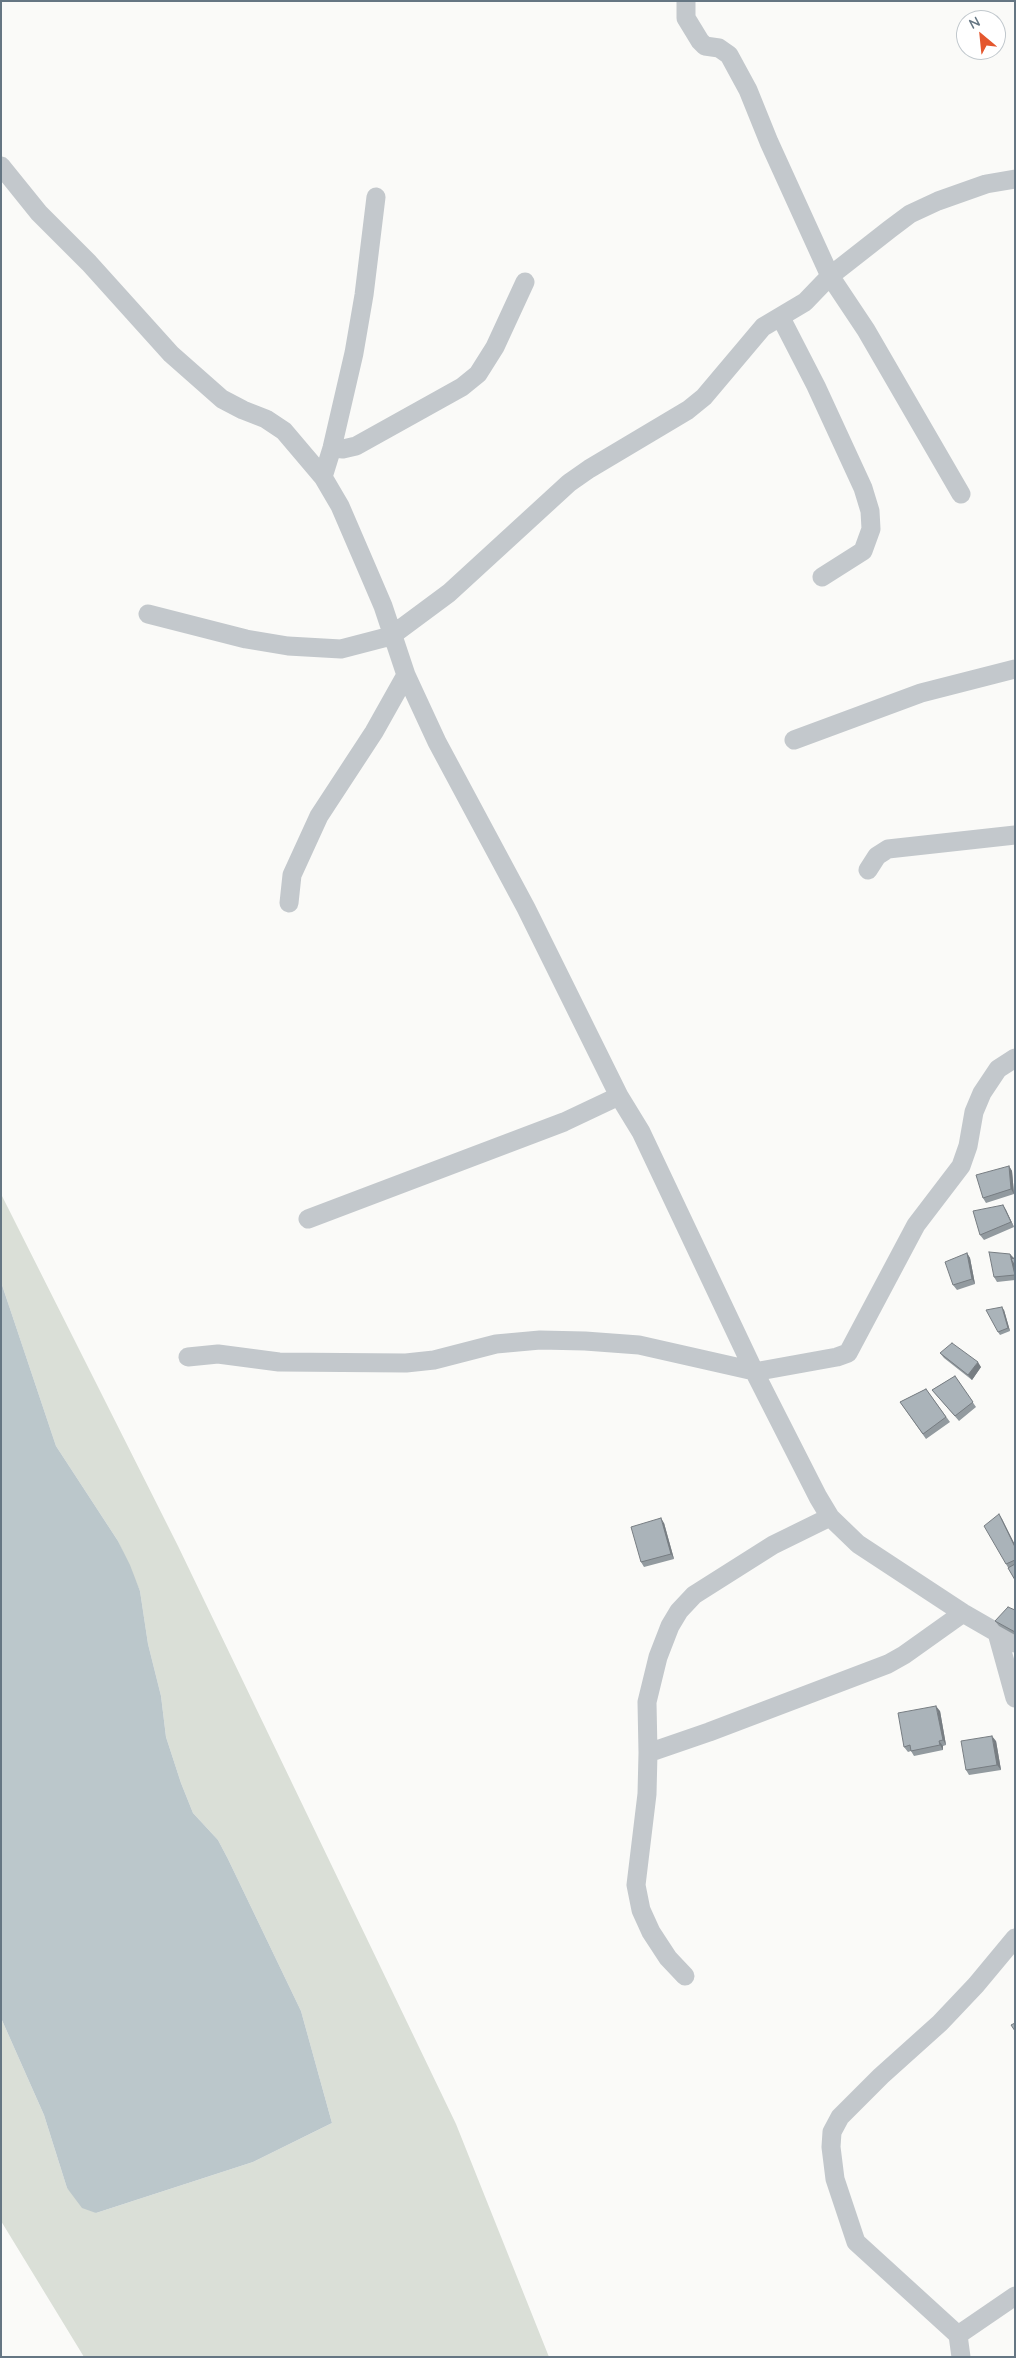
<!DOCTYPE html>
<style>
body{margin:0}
#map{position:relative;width:1016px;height:2358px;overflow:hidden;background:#fafaf8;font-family:Quicksand,sans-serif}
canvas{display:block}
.frame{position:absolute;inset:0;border:2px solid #657683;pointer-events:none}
.north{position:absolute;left:956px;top:10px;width:50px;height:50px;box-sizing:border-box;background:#fff;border:1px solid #c1c8cd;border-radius:50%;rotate:332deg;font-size:14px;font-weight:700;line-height:20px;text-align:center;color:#657683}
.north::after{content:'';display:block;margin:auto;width:18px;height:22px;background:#e4572e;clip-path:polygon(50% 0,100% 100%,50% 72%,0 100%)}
</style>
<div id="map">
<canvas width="1016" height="2358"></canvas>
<div class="frame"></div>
<div class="north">N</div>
</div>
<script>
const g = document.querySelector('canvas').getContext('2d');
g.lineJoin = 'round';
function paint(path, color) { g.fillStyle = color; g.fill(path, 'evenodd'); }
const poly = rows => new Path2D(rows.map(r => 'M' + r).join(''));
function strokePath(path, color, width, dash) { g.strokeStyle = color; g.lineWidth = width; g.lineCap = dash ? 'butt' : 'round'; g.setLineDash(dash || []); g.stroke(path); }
paint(poly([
 [1,1194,178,1546,456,2124,549,2357,84,2357,1,2221,1,2018,44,2115,67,2188,96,2213,253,2162,332,2123,301,2011,228,1859,218,1840,193,1813,181,1783,166,1737,161,1696,148,1644,140,1591,118,1541,56,1446,1,1282]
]), '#dadfd7');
paint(poly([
 [1,1282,56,1446,118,1541,130,1565,140,1591,148,1644,161,1696,166,1737,181,1783,193,1813,218,1840,228,1859,301,2011,332,2123,253,2162,96,2213,82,2208,67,2188,44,2115,1,2018]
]), '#bbc7cb');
strokePath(poly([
 [686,1,686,18,700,41,705,46,719,48,729,55,748,90,769,142,830,276,866,330,961,494],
 [1,166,39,213,89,263,171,354,222,399,243,410,266,419,284,431,323,477,340,506,368,571,383,606,406,675,437,742,526,908,619,1096,641,1132,754,1371,818,1497,830,1517,858,1544,963,1613,1015,1643],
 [781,318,816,386,863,488,870,511,871,529,863,551,822,577],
 [332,448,343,449,356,446,462,387,478,374,495,347,525,282],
 [323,477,332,448,354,353,364,295,376,197],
 [148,614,246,639,288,646,341,649,391,636,449,593,569,483,589,469,688,410,704,397,763,327,805,302,830,276,890,229,910,214,938,201,986,184,1015,179],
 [794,740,921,693,1015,669],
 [868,870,877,856,888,849,1015,835],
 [289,903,292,875,319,816,374,732,406,675],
 [308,1219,564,1122,619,1096],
 [188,1357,218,1354,279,1362,406,1363,434,1360,496,1344,540,1340,585,1341,639,1345,754,1371],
 [754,1372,837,1357,848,1353,916,1225,961,1166,968,1146,974,1112,982,1093,998,1069,1015,1058],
 [997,1633,1015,1698],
 [648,1753,709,1732,888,1664,904,1655,963,1613],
 [685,1976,668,1958,651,1932,641,1910,636,1885,647,1794,648,1753,647,1702,658,1657,670,1626,679,1611,694,1595,773,1545,830,1517],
 [958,2335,1015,2296],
 [961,2357,958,2335,856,2242,835,2179,831,2147,832,2132,840,2117,881,2076,940,2023,976,1985,1015,1938]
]), '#c3c8cc', 19);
paint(poly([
 [1009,1166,1012,1171,1014,1194,986,1203,983,1198],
 [1003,1205,1006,1210,1014,1227,984,1240,980,1235],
 [967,1253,970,1258,975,1284,957,1290,953,1285],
 [1010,1254,1014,1258,1015,1258,1015,1280,997,1282,994,1277],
 [1004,1310,1010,1331,1000,1335,998,1332],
 [940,1353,981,1367,972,1380,944,1358],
 [955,1376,976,1407,959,1421,932,1390],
 [926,1389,950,1422,926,1439,900,1402],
 [999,1514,1002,1519,1015,1545,1015,1580,1006,1564],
 [664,1523,674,1559,644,1567,641,1562],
 [1015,1610,1015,1635,999,1626,995,1621],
 [940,1711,946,1745,943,1746,943,1750,914,1756,911,1751,908,1752,904,1747],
 [996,1741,1001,1770,969,1775,966,1770]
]), '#929a9f');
paint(poly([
 [1009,1166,1012,1171,1014,1194,1011,1189],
 [1003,1205,1006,1210,1014,1227,1011,1222],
 [967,1253,970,1258,975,1284,972,1279],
 [1010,1254,1014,1259,1015,1264,1015,1275],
 [1002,1307,1004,1310,1010,1331,1008,1328],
 [978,1362,981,1367,972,1380,968,1375],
 [999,1514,1002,1519,1015,1545,1015,1547],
 [661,1518,664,1523,674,1559,671,1554],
 [936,1706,940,1711,946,1745,943,1740],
 [992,1736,996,1741,1001,1770,997,1765],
 [939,1741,943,1746,943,1750,940,1745]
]), '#777d82');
const building = poly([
 [1009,1166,1011,1189,983,1198,976,1175,1009,1166],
 [1003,1205,1011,1222,980,1235,973,1211,1003,1205],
 [989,1252,1010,1254,1015,1275,994,1277,989,1252],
 [967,1253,972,1279,953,1285,945,1262,967,1253],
 [1015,1258,1015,1266,1011,1259,1015,1258],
 [1002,1307,1008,1328,998,1332,986,1310,1002,1307],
 [952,1343,978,1362,968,1375,940,1353,952,1343],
 [955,1376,973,1402,955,1416,932,1390,955,1376],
 [926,1389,946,1417,923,1434,900,1402,926,1389],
 [999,1514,1015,1547,1015,1560,1006,1564,984,1526,999,1514],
 [661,1518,671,1554,641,1562,631,1527,661,1518],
 [1015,1564,1015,1580,1008,1568,1015,1564],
 [1008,1607,1015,1610,1015,1632,995,1621,1008,1607],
 [936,1706,943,1740,939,1741,940,1745,911,1751,910,1745,904,1747,898,1713,936,1706],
 [992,1736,997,1765,966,1770,961,1741,992,1736],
 [1015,2023,1015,2031,1011,2025,1015,2023]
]);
paint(building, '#aab3b9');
strokePath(building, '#777d82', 1);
</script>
